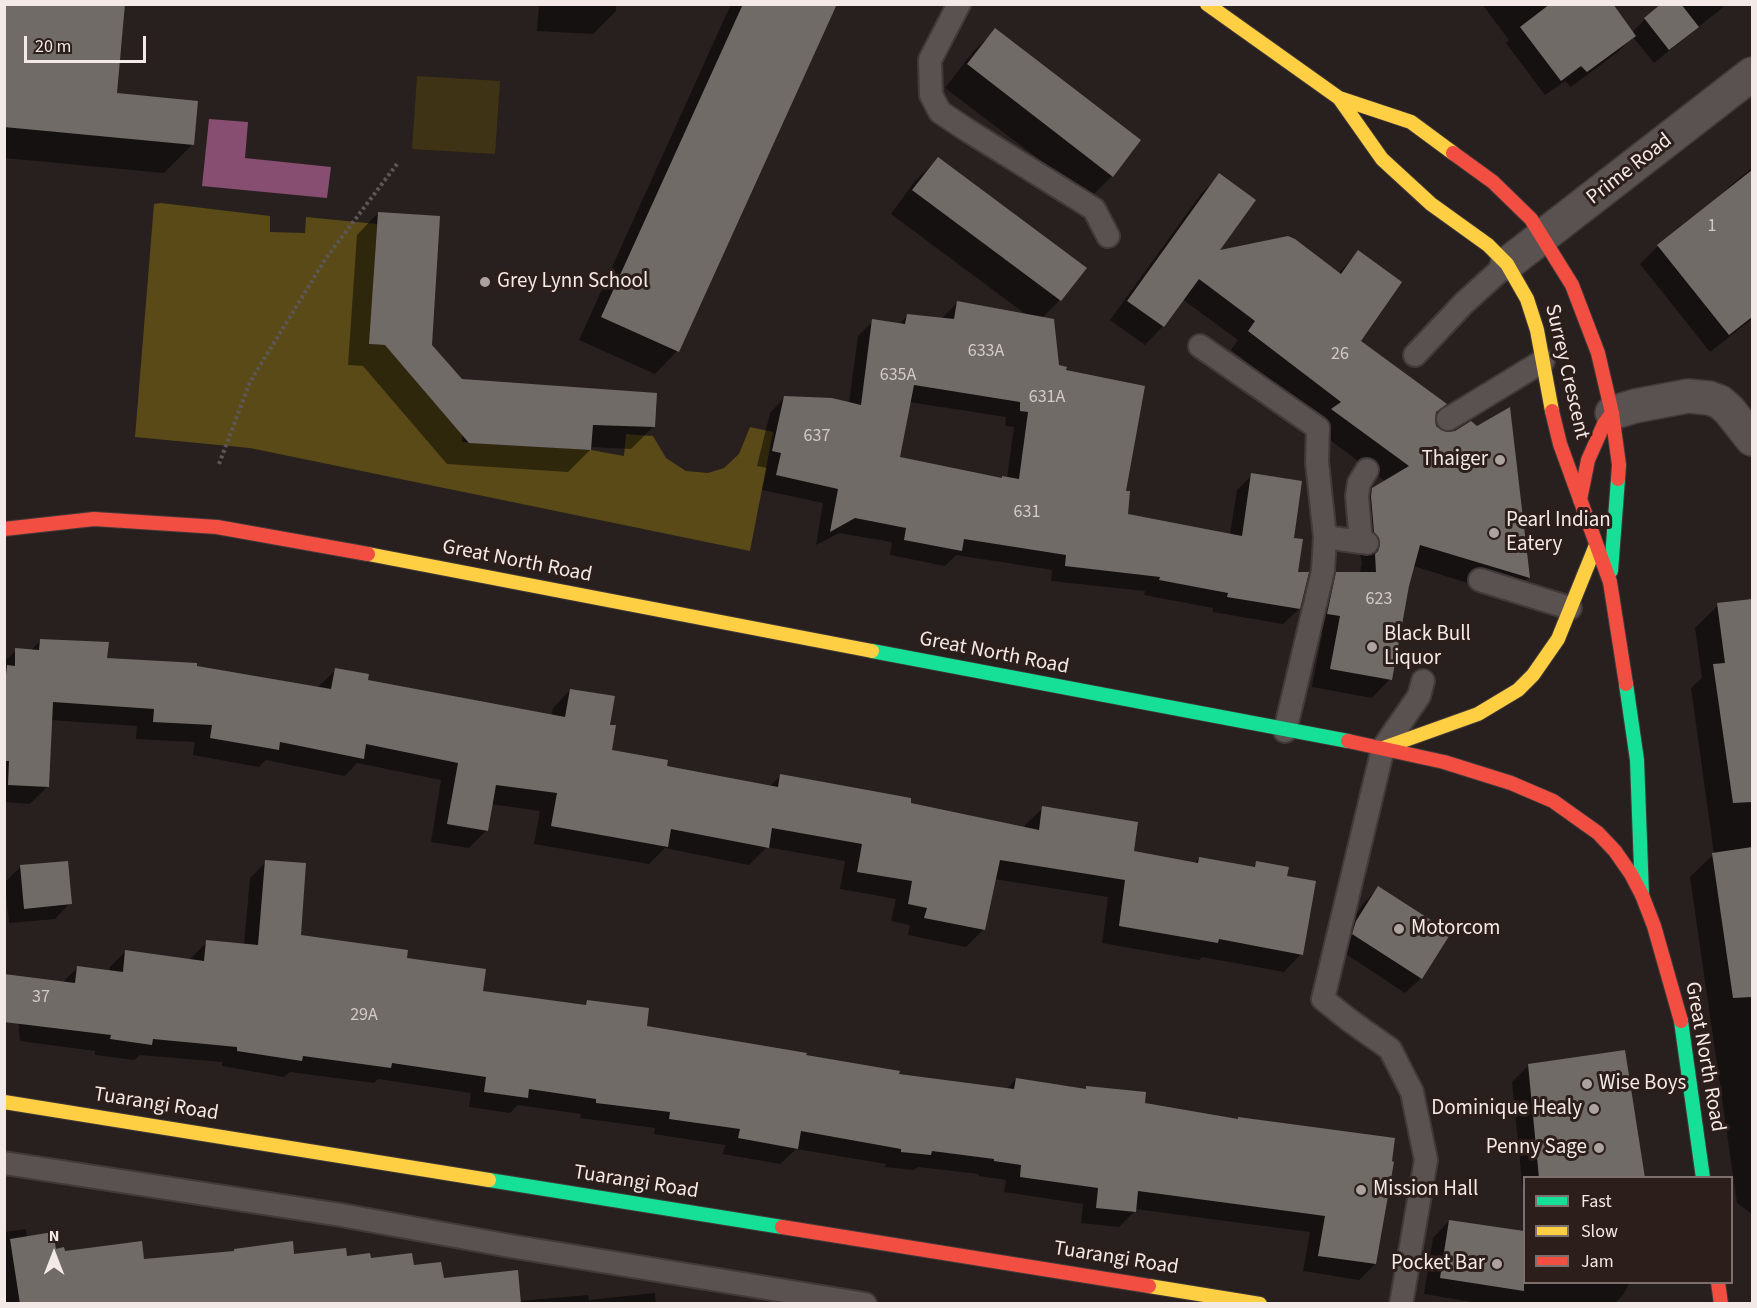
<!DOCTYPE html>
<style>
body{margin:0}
#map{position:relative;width:1757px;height:1308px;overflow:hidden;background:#28201e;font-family:"Source Sans 3",sans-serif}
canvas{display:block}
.frame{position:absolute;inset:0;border:6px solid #f3e9e6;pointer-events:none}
.legend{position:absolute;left:1523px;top:1176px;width:210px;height:108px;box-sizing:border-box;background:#2c1e1a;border:2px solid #7c6f6c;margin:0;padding:8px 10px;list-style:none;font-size:18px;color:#f3e9e6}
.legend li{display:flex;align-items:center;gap:12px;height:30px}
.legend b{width:30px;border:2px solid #7c6f6c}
.north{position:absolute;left:24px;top:1224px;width:60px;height:60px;-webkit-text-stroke:4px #2c1e1a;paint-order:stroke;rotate:0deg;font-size:16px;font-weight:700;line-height:24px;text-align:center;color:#f3e9e6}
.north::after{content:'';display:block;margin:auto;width:21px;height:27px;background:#f3e9e6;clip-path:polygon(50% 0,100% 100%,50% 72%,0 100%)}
.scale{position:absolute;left:24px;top:36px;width:122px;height:27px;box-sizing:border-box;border:3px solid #f3e9e6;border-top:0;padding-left:8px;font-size:18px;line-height:21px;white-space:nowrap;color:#f3e9e6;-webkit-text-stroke:4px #2c1e1a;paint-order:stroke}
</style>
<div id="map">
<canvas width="1757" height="1308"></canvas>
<div class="frame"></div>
<ul class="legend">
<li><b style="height:8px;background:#16e098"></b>Fast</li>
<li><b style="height:8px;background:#ffcf43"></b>Slow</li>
<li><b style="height:8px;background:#f24e42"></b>Jam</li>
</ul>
<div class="north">N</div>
<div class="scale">20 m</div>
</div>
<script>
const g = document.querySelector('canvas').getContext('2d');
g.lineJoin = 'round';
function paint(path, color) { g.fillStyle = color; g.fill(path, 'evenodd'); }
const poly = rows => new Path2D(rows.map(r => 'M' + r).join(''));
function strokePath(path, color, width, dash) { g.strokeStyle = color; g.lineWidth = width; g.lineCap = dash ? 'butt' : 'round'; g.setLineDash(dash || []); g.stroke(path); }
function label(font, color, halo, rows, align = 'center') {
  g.font = font + ' "Source Sans 3",sans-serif'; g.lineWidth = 6; g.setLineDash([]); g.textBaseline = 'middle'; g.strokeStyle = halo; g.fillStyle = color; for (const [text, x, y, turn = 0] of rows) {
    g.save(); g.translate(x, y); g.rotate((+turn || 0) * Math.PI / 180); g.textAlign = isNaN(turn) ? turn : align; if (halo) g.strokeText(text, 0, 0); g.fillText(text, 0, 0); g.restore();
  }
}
paint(poly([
 [417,76,500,81,495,154,412,149]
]), '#3e3314');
paint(poly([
 [161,203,270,216,270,232,305,233,306,217,377,224,370,344,415,347,464,414,462,442,591,450,624,456,626,434,653,436,666,458,686,471,708,473,724,468,739,454,750,427,773,432,750,551,250,448,135,437,154,204]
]), '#594a17');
paint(poly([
 [209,119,248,122,245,158,331,167,327,198,202,186]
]), '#874e72');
paint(poly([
 [4,4,115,95,193,144,164,173,4,158],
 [539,4,616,4,616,11,593,34,537,31],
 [731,4,835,4,677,351,655,374,579,340],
 [1482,4,1611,4,1632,33,1645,19,1664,4,1727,4,1654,63,1633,37,1619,51,1571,87,1565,81,1545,95,1506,43,1509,40],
 [995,30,1112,176,1090,198,945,88,972,53],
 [938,159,1085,268,1060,300,1042,318,1057,367,1065,371,1124,492,1126,515,1230,535,1237,490,1252,475,1292,539,1299,609,1283,624,1213,612,1213,608,1144,595,1145,591,1051,581,1052,570,956,555,945,566,890,555,892,542,839,533,816,545,823,503,762,490,767,468,757,466,770,413,785,397,849,403,858,336,873,321,899,324,908,315,942,318,957,303,1028,316,891,214,915,181],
 [909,402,1006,417,1005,426,1014,427,1007,478,1001,479,898,458],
 [1752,168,1752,319,1710,352,1640,264,1658,246,1715,201,1731,185],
 [1220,175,1216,253,1338,274,1358,252,1359,341,1445,404,1434,414,1435,426,1529,577,1510,596,1413,566,1390,679,1372,698,1312,687,1322,634,1309,632,1318,593,1337,574,1357,574,1360,571,1362,564,1361,557,1356,550,1354,508,1373,489,1386,482,1314,428,1322,420,1231,350,1238,340,1182,299,1163,326,1145,345,1110,320,1201,194],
 [378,213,430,345,461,381,653,427,631,449,590,447,590,450,568,472,447,464,363,366,348,365,357,235],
 [1752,601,1752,1214,1737,1203,1690,877,1714,854,1691,688,1702,678,1695,628,1718,605],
 [40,641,106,659,195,667,318,687,336,670,367,681,551,716,553,708,570,690,608,726,610,751,666,767,769,787,780,776,1025,828,1025,825,1043,808,1132,852,1194,864,1199,858,1252,868,1257,863,1285,877,1301,954,1284,972,1202,957,1199,960,1102,943,1108,897,994,879,984,929,966,947,908,935,910,925,891,921,896,899,840,889,845,861,767,847,749,865,665,848,649,864,534,844,540,811,491,804,487,830,469,848,431,842,441,780,357,763,345,776,266,760,259,767,193,755,195,742,136,739,137,726,50,720,48,786,30,804,4,802,4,662,16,650,30,651],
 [266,862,299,937,405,959,482,992,584,1006,588,1002,646,1027,898,1076,1006,1090,1016,1079,1084,1090,1087,1087,1144,1104,1237,1120,1375,1264,1359,1280,1303,1271,1310,1232,1135,1209,1135,1211,1119,1227,1081,1223,1083,1204,1004,1192,1006,1180,979,1176,979,1174,918,1167,914,1170,885,1167,886,1164,796,1149,780,1164,723,1154,725,1145,654,1134,655,1128,580,1118,581,1114,518,1105,510,1113,469,1107,471,1093,378,1079,374,1083,290,1072,284,1077,222,1066,222,1062,140,1055,134,1060,95,1055,95,1051,20,1041,16,995,62,983,78,967,109,972,110,967,126,951,190,960,191,958,207,942,244,945,250,878],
 [20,867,70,903,55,919,9,923,5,882],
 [1378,888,1421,978,1405,993,1338,949,1341,938,1363,904],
 [1529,1065,1644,1178,1524,1178,1524,1202,1512,1082],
 [1449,1221,1524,1233,1524,1282,1629,1282,1628,1286,1623,1295,1614,1304,1484,1304,1424,1294,1433,1238],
 [26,1229,27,1238,55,1250,63,1252,143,1261,232,1252,234,1250,293,1256,346,1258,413,1267,442,1280,519,1301,588,1295,589,1300,655,1293,656,1303,676,1302,676,1304,4,1304,4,1232]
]), '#0007');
paint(poly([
 [4,4,125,4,117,93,198,101,194,145,4,127],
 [743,4,837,4,679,352,601,317],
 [1550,4,1613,4,1636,36,1587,72,1581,66,1561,81,1520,27],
 [1661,4,1681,4,1699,27,1669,50,1644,18],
 [995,28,1141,140,1113,177,967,64],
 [938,157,1087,268,1061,301,912,190],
 [1752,170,1752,317,1729,335,1657,245],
 [1219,173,1256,200,1220,250,1288,236,1295,239,1341,274,1358,250,1402,282,1361,341,1447,404,1436,412,1435,419,1436,426,1441,430,1448,432,1455,431,1471,421,1477,426,1510,407,1530,578,1420,545,1409,586,1392,680,1330,669,1340,616,1327,614,1336,572,1376,572,1375,554,1378,551,1380,545,1379,538,1374,532,1371,496,1372,488,1409,466,1331,409,1341,402,1248,331,1255,321,1199,279,1164,327,1127,301],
 [378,212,440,216,432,345,462,379,657,393,655,427,593,425,591,450,469,443,385,345,369,344],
 [957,301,1054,319,1059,365,1067,367,1066,370,1145,386,1126,491,1130,491,1128,514,1242,536,1251,473,1302,481,1294,538,1303,539,1298,572,1309,572,1300,609,1227,597,1228,593,1159,580,1160,577,1065,566,1066,555,964,539,962,551,904,540,906,528,855,518,830,532,838,489,776,475,781,453,772,451,784,396,832,398,861,405,872,319,905,324,907,314,954,319],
 [914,385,1020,402,1020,411,1028,412,1019,479,1002,476,1002,478,900,457],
 [1752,599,1752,802,1733,803,1713,664,1725,663,1717,603],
 [40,639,109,642,107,658,197,663,197,666,331,689,335,668,369,674,368,680,565,717,570,689,615,696,610,725,616,725,612,750,668,760,667,766,778,787,780,774,911,798,911,803,1039,830,1042,806,1138,822,1134,851,1198,863,1199,857,1255,867,1256,861,1289,867,1287,876,1316,881,1303,955,1219,939,1218,943,1119,926,1125,880,1000,860,985,930,924,918,927,908,908,904,912,881,857,872,862,844,772,828,769,848,671,829,668,847,551,826,557,793,496,785,488,831,447,824,458,763,366,744,364,759,280,742,279,750,210,738,212,725,153,722,154,709,53,702,49,787,8,785,9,761,4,761,4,694,7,665,15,666,15,648,39,650],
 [1752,847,1752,997,1733,998,1712,853],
 [265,860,306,863,301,935,408,950,407,958,486,969,483,991,586,1005,587,1000,649,1008,647,1026,807,1053,806,1055,900,1071,899,1074,1014,1089,1016,1078,1086,1089,1086,1086,1146,1092,1145,1103,1238,1119,1238,1117,1395,1138,1392,1161,1394,1162,1376,1264,1318,1256,1325,1216,1138,1191,1136,1212,1096,1208,1098,1188,1020,1177,1021,1165,994,1161,994,1159,932,1151,931,1155,901,1152,901,1149,801,1131,798,1149,738,1138,740,1129,669,1119,670,1112,596,1103,596,1099,529,1089,528,1098,484,1092,486,1077,392,1063,391,1068,303,1056,302,1061,237,1051,237,1047,153,1039,152,1045,110,1039,111,1035,4,1022,4,974,75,983,77,966,123,972,125,950,204,961,206,940,258,945],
 [68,861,72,904,24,909,20,865],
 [1378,886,1451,933,1422,979,1352,934,1356,921],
 [1625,1050,1645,1178,1539,1178,1528,1064],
 [1449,1220,1524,1231,1524,1291,1440,1278],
 [53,1232,56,1249,64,1247,65,1251,142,1241,144,1259,234,1251,234,1249,293,1241,294,1254,346,1248,347,1256,370,1253,371,1258,412,1253,414,1265,441,1262,444,1278,518,1270,521,1304,20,1304,10,1239]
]), '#716b68');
const lane = poly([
 [959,4,930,60,931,95,940,112,967,130,1094,209,1108,236],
 [1200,346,1318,428,1317,462,1325,537,1361,542],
 [1415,355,1464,303,1507,264],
 [1448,419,1543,361],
 [1367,470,1359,483,1357,496,1361,542,1367,543],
 [1480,580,1570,608],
 [1285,731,1323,571,1325,537],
 [4,1163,341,1215,510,1246,865,1304],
 [1401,1304,1426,1160,1412,1092,1390,1049,1349,1020,1323,999,1383,748,1419,696,1423,681]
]);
const street = poly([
 [1507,264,1752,74],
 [1612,413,1635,406,1688,396,1709,398,1720,402,1729,410,1752,439]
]);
const fast = poly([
 [1611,571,1618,479],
 [872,651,1348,741],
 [1626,684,1637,760,1642,895],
 [1681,1021,1703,1178],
 [489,1180,782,1227]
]);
const slow = poly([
 [1207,4,1339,98,1411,122,1453,153],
 [1339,98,1382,159,1431,204,1488,245,1507,264,1527,299,1537,330,1552,411],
 [368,554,872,651],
 [1383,748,1478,714,1518,690,1533,675,1558,639,1596,545],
 [4,1102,489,1180],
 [1149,1286,1260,1304]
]);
const jam = poly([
 [1453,153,1493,182,1531,219,1572,285,1598,353,1612,413,1619,465,1618,479],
 [1552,411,1560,444,1610,582,1626,684],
 [1580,500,1588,460,1604,424,1612,413],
 [4,529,94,519,217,527,368,554],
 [1348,741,1444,762,1511,783,1553,801,1598,833,1615,851,1631,874,1642,895,1654,926,1681,1021],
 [782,1227,1149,1286],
 [1718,1282,1721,1304]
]);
strokePath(lane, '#413a39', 26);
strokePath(street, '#413a39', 36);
strokePath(fast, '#413a39', 16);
strokePath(slow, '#413a39', 16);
strokePath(jam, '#413a39', 16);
strokePath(poly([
 [219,464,250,382,326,258,397,164]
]), '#5d5755', 4, [3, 3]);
strokePath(lane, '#595250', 22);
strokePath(street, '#595250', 33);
strokePath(fast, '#16e098', 14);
strokePath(slow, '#ffcf43', 14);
strokePath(jam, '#f24e42', 14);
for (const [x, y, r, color] of [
 [485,282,6,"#aca3a0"],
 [1500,460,6,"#aca3a0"],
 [1494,533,6,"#aca3a0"],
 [1372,647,6,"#aca3a0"],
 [1399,929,6,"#aca3a0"],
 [1587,1084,6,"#aca3a0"],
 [1594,1109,6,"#aca3a0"],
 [1599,1148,6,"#aca3a0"],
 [1361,1190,6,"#aca3a0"],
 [1497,1264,6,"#aca3a0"]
]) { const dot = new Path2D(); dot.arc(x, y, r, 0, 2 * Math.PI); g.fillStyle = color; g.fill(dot); strokePath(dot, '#2c1e1a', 2); }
label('18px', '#d2cac6', null, [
 ["1",1712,227],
 ["633A",986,352],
 ["26",1340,355],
 ["635A",898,376],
 ["631A",1047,398],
 ["637",817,437],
 ["631",1027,513],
 ["623",1379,600],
 ["37",41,998],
 ["29A",364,1016]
]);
label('21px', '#f3e9e6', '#2c1e1a', [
 ["Prime Road",1630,170,-38],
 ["Surrey Crescent",1566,372,77],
 ["Great North Road",517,562,11],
 ["Great North Road",994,654,11],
 ["Great North Road",1704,1057,80],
 ["Tuarangi Road",156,1105,9],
 ["Tuarangi Road",636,1183,9],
 ["Tuarangi Road",1116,1259,9]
]);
label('21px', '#f3e9e6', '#2c1e1a', [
 ["Grey Lynn School",497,282],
 ["Thaiger",1488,460,"right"],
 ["Pearl Indian",1506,521],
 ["Eatery",1506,545],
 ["Black Bull",1384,635],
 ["Liquor",1384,659],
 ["Motorcom",1411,929],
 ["Wise Boys",1599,1084],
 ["Dominique Healy",1582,1109,"right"],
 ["Penny Sage",1587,1148,"right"],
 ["Mission Hall",1373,1190],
 ["Pocket Bar",1485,1264,"right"]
], 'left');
</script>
